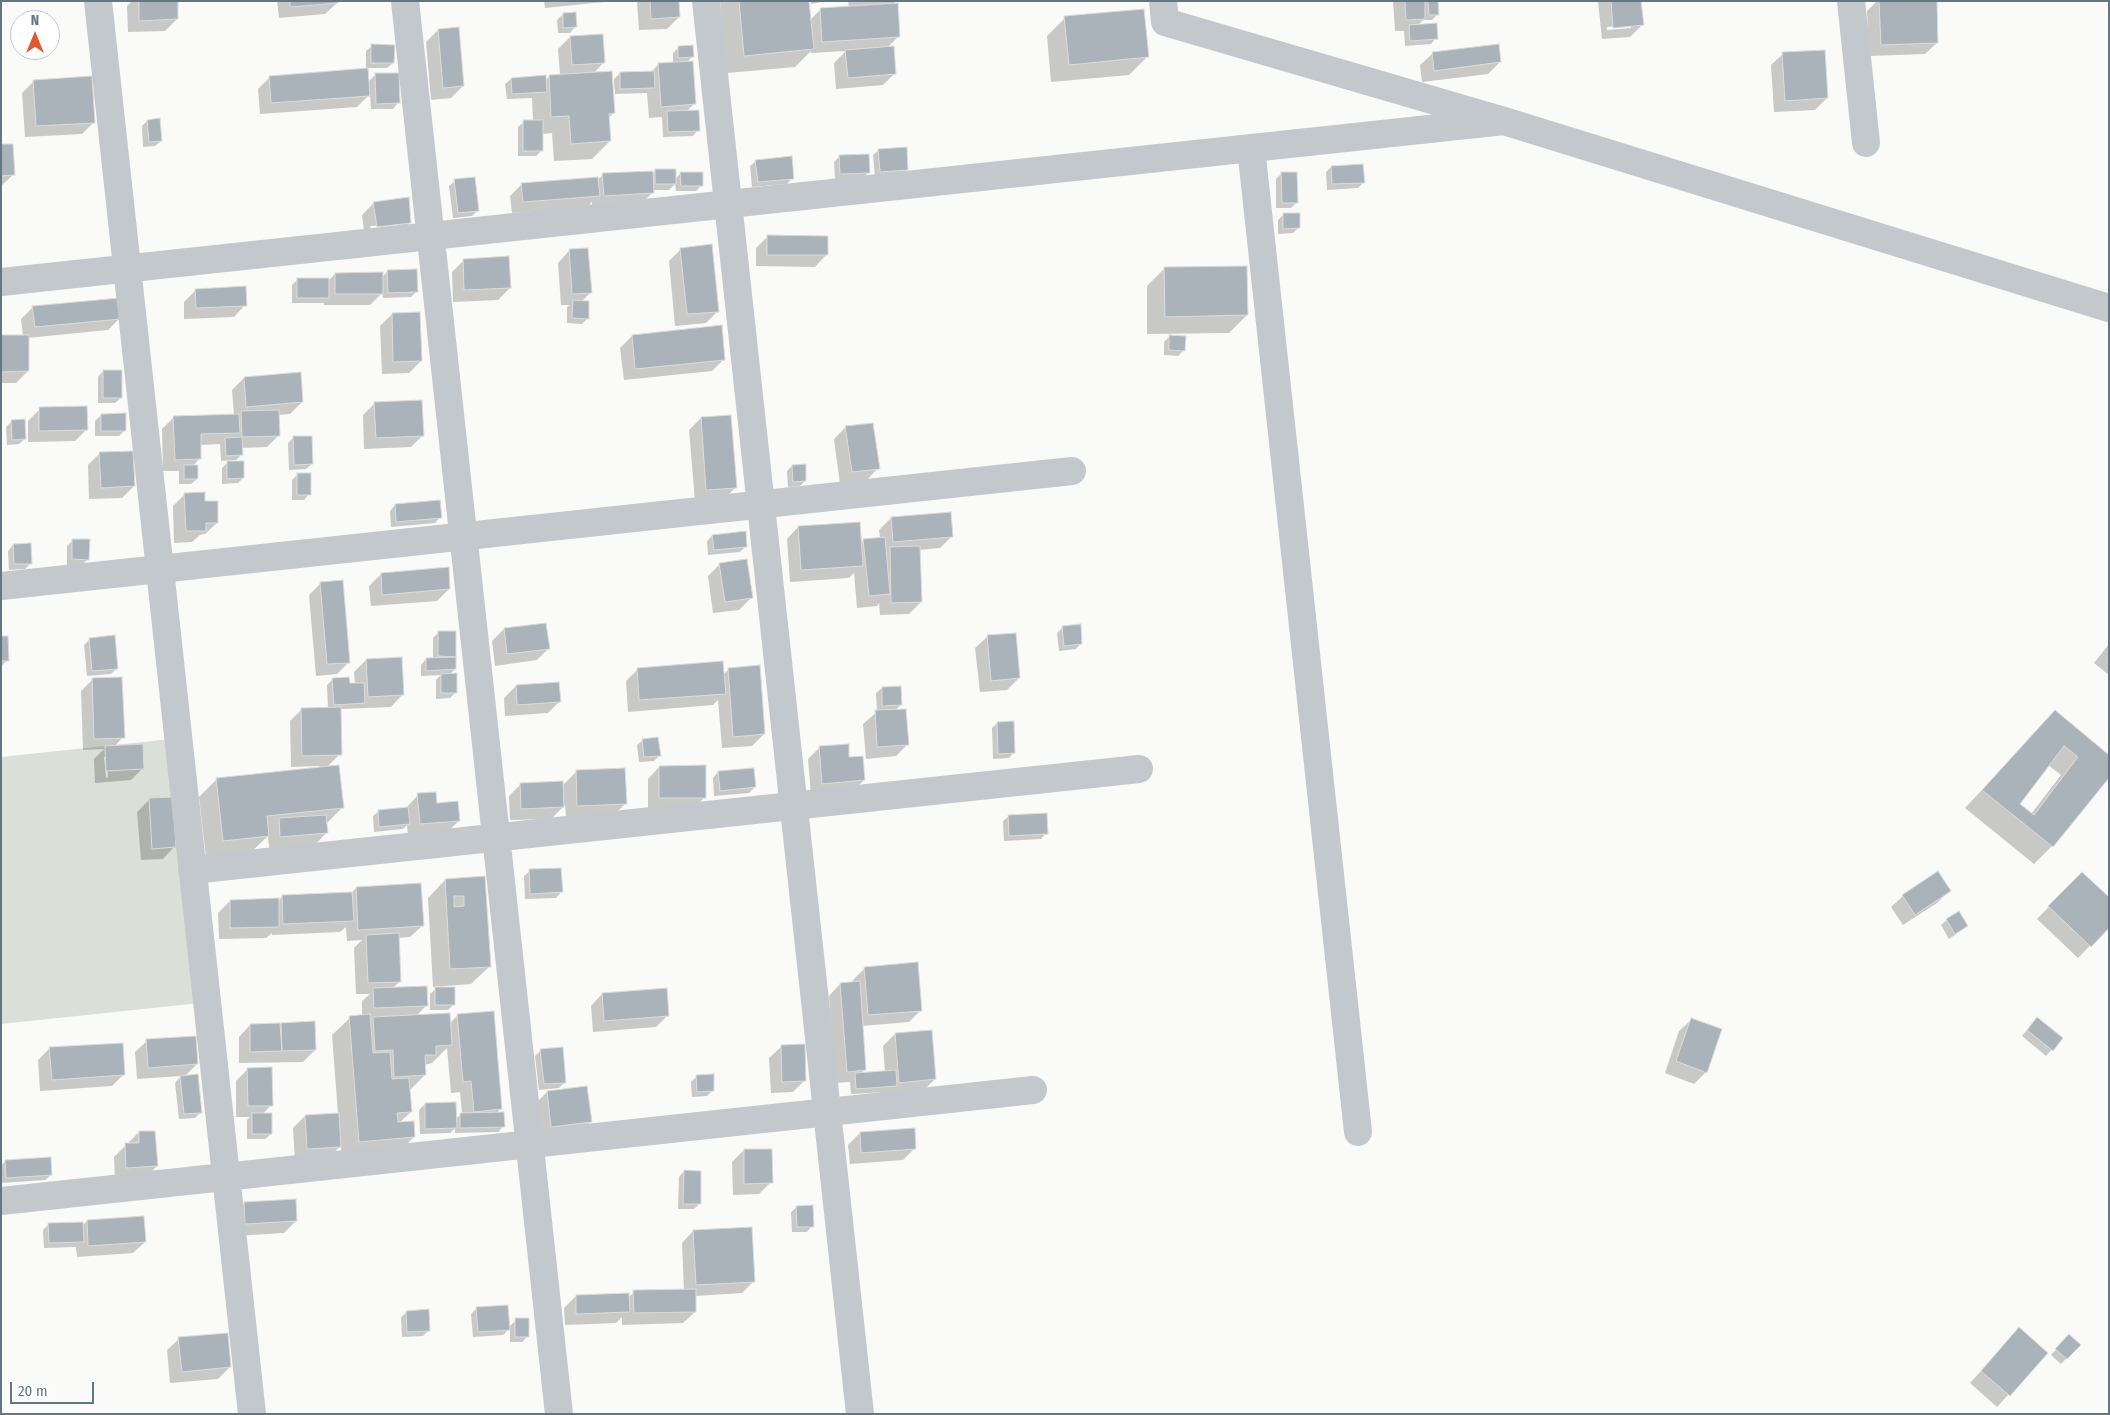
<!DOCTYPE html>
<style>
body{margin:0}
#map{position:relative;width:2110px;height:1415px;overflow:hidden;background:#fafaf8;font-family:"Fira Sans Condensed",sans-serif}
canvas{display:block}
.frame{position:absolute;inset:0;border:2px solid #657683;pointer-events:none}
.north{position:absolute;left:10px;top:10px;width:50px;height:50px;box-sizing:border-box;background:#fff;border:1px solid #c1c8cd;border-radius:50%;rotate:0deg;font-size:14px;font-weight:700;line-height:20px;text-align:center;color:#657683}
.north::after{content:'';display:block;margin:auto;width:18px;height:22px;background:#e4572e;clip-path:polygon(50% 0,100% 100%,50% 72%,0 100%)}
.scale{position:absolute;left:10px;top:1382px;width:84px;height:22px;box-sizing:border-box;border:2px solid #657683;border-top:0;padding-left:6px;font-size:15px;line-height:18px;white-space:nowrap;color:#657683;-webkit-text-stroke:4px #fff;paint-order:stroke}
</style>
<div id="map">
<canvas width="2110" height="1415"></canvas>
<div class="frame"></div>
<div class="north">N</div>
<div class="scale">20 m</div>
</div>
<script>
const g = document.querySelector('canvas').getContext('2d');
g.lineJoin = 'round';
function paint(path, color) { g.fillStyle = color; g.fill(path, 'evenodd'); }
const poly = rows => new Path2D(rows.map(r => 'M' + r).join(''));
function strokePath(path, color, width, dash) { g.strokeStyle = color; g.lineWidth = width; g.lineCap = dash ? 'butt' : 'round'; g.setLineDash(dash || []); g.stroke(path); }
paint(poly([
 [171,739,200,1003,1,1024,1,757]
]), '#dadfd7');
paint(poly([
 [132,1,177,1,177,19,165,31,128,32,127,6],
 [277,1,337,1,337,3,325,14,279,18],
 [544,1,614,1,545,8],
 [637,1,678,1,679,17,667,29,639,30],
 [720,1,808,1,810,20,821,9,849,7,848,1,896,1,893,5,899,36,887,48,895,73,883,85,836,89,834,63,846,51,811,53,811,51,795,67,727,73],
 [811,1,826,1,811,4],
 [1393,1,1437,1,1438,14,1432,20,1423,20,1417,26,1436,38,1431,44,1405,46,1404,31,1395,31],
 [1598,1,1640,1,1642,25,1630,37,1602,39],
 [1631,25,1631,28,1607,30,1607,27],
 [1877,1,1936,1,1937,43,1925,54,1869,56,1867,11],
 [563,14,575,27,570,33,558,33,557,20],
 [1065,18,1147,57,1129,75,1051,82,1047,36],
 [438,30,463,86,451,98,431,100,426,42],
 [570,37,603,63,593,74,614,113,608,118,610,141,592,159,554,161,552,133,542,134,542,150,536,156,518,156,518,127,524,122,533,122,532,98,507,99,505,84,511,79,545,81,550,76,560,75,558,49],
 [372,46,393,63,387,68,366,68,367,83,375,75,398,103,393,109,371,109,370,94,357,107,260,114,258,89,270,77,366,70,366,51],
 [678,48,693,56,687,62,695,103,687,111,698,130,693,136,663,137,662,117,649,118,647,93,615,94,614,79,620,73,651,72,658,65,673,63,673,53],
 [1432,54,1500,62,1488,74,1422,82,1420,65],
 [1783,54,1827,98,1815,110,1774,112,1771,65],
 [34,81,94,122,82,134,25,137,22,93],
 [147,121,161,141,155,146,143,147,142,126],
 [1,146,14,174,1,186],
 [879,150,907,169,901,175,875,177,873,155],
 [840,156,869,172,863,178,835,179,834,162],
 [756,161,792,178,787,184,752,187,750,166],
 [1331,167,1364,182,1358,188,1327,190,1326,172],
 [655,171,675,179,681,173,702,185,696,191,676,191,675,184,669,190,653,190,653,192,641,204,592,207,592,202,587,207,512,213,510,196,522,184,597,180,603,175,652,174],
 [1282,173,1297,202,1291,208,1276,208,1276,179],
 [455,181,478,210,472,216,453,218,449,186],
 [374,203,410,222,398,234,365,238,362,215],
 [399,223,399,225,371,229,370,226],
 [1284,214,1298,228,1293,233,1278,234,1278,220],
 [768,236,826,255,815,267,756,266,756,248],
 [681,249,718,311,706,323,675,326,669,261],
 [569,251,591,292,581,302,588,318,582,324,567,323,567,307,570,305,561,305,558,263],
 [464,260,510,288,498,300,453,302,452,272],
 [1165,268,1247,315,1229,333,1147,334,1147,286],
 [388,271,416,292,411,297,383,298,382,293,370,305,324,305,324,303,292,303,292,285,298,279,328,281,335,274,382,277],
 [196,290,245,305,234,317,184,319,184,302],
 [33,307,120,318,108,330,27,338,28,371,16,383,1,383,1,336,23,336,21,319],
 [392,314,421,361,409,373,382,374,380,326],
 [632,336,724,359,712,371,624,380,620,348],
 [1170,336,1184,350,1178,356,1164,355,1164,342],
 [103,371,121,398,115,403,98,403,98,377],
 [244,378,302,402,290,414,278,415,279,435,267,447,241,448,242,454,236,460,221,461,220,444,200,445,200,458,192,467,197,479,191,484,179,484,179,471,163,471,162,429,174,417,234,415,232,390],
 [374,404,423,435,411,447,364,449,363,415],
 [40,409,87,429,75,441,28,442,28,421],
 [101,415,125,430,119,436,95,436,95,421],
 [701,418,736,487,724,499,695,501,689,430],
 [12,421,25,439,19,444,7,445,6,427],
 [846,427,878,468,867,480,840,484,834,439],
 [294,437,312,464,306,469,289,470,288,443],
 [100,453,134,486,122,498,89,499,88,465],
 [229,461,243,478,238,483,222,484,222,468],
 [792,466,805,481,800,486,788,487,787,471],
 [297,475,309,494,304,500,292,500,292,480],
 [185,494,203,503,217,523,205,534,200,535,192,542,174,543,173,506],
 [395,505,440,517,435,523,391,527,390,511],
 [891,518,952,536,940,548,919,550,921,602,909,614,880,615,879,603,877,606,857,608,854,573,849,578,790,582,787,539,798,527,860,544,864,540,880,538,879,530],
 [712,536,746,546,740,552,708,555,707,541],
 [73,540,88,559,82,565,67,565,67,546],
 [13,545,31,563,25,569,9,570,8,551],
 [720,564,751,598,739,610,713,613,708,576],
 [381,574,449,589,437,601,371,606,369,586],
 [321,583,349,662,337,674,316,676,309,595],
 [1063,627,1081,643,1076,649,1059,651,1057,633],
 [504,629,549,648,537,660,495,666,492,641],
 [438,633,455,633,455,669,449,675,456,692,450,698,436,699,436,680,441,675,421,676,421,665,426,659,433,659,433,638],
 [1015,634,1019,678,1007,690,980,692,975,648,987,637],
 [1,637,7,661,1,666],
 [90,639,117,668,111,674,87,676,84,645],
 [2109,644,2109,675,2094,663],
 [366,660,402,695,391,707,340,709,340,754,327,767,343,807,326,824,326,833,315,845,269,848,268,836,250,853,206,858,199,797,217,779,319,768,319,766,291,767,290,721,302,709,328,709,327,685,333,679,349,685,355,684,354,672],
 [638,669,723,675,729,669,764,734,752,746,722,748,718,700,713,705,628,712,626,681],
 [93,679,123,737,114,747,143,768,131,780,95,783,94,759,104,749,83,750,81,691],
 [104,757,107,757,108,777,106,778],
 [558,683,560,701,548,713,505,716,504,698,516,686],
 [882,688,901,704,895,711,907,745,896,756,866,759,863,724,877,712,876,693],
 [2055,712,2109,776,2052,846,2034,864,1965,808],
 [2048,765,2061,775,2031,814,2018,804],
 [997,723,1014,752,1009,758,993,759,992,728],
 [643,740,659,756,654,761,639,762,637,745],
 [820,747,848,758,864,780,852,792,811,795,808,759],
 [659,767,705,797,693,809,648,809,648,779],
 [576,772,626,803,614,815,566,817,565,805,551,819,510,820,509,796,521,784,562,786],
 [718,772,755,787,749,793,714,796,713,778],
 [418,795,436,804,459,821,447,832,408,836,407,825,403,829,374,832,373,816,379,811,406,808],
 [149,800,174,847,163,859,141,860,137,812],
 [1009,816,1046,833,1041,839,1004,841,1003,821],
 [530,871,561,892,556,898,525,899,524,876],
 [2082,873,2109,926,2078,958,2037,919],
 [484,878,489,967,471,984,433,987,428,898,445,880],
 [356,888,422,926,410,937,398,938,400,981,392,989,426,1006,416,1016,450,1023,457,1016,501,1108,496,1114,503,1127,498,1132,455,1133,455,1128,450,1133,420,1134,419,1110,425,1104,455,1119,462,1114,460,1092,451,1093,447,1048,432,1063,424,1065,425,1075,409,1091,411,1112,399,1123,414,1137,396,1155,342,1159,341,1145,328,1159,295,1160,293,1128,305,1116,338,1114,332,1035,350,1018,362,1016,362,1001,370,994,356,994,354,948,362,940,347,941,346,927,340,932,272,935,272,933,266,938,219,939,218,913,230,901,279,900,283,896,351,893],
 [1949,891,1937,903,1903,925,1891,907,1903,896],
 [1947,920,1967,926,1949,939,1941,925],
 [865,968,921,1010,909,1022,862,1026,865,1070,861,1073,885,1072,883,1046,895,1034,935,1079,923,1091,887,1094,887,1092,851,1094,850,1082,835,1083,829,996,840,984,853,983,853,980],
 [438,987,454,1004,448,1010,430,1010,430,994],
 [602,994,668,1015,656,1027,593,1032,591,1006],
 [1691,1020,1706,1072,1694,1084,1665,1073,1679,1031],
 [313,1023,315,1050,303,1062,239,1063,239,1037,250,1025],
 [2032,1024,2062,1038,2046,1056,2022,1036],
 [147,1041,197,1064,184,1077,201,1112,195,1118,179,1119,175,1083,181,1076,137,1079,135,1052],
 [781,1047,805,1080,793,1092,771,1093,769,1058],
 [50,1048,124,1074,112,1086,40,1091,38,1060],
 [541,1050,565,1082,559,1088,539,1090,535,1056],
 [248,1069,271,1105,262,1115,271,1134,265,1139,247,1139,247,1120,250,1117,236,1117,236,1081],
 [697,1076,713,1090,707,1096,692,1097,691,1082],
 [547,1092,590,1122,578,1134,540,1138,535,1104],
 [139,1132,157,1166,145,1178,115,1179,114,1157],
 [860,1133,915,1148,903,1160,850,1164,848,1145],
 [744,1150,771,1182,759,1194,733,1195,732,1162],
 [6,1161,51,1175,45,1180,1,1183,1,1165],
 [684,1171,699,1204,694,1209,678,1209,679,1177],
 [245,1203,296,1221,284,1233,234,1236,233,1215],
 [797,1207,812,1226,807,1232,792,1232,791,1212],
 [87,1221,145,1242,133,1253,77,1257,76,1247,44,1248,43,1230,49,1224,82,1226],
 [693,1231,754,1281,742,1293,695,1296,695,1312,683,1323,622,1325,622,1317,616,1323,565,1325,564,1308,576,1296,628,1298,634,1292,684,1291,682,1243],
 [477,1308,509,1327,516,1320,527,1337,522,1342,510,1342,510,1328,503,1335,473,1337,471,1314],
 [407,1312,429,1330,423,1336,402,1337,401,1317],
 [2019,1329,2046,1353,1997,1407,1970,1383],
 [2069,1336,2079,1345,2061,1364,2051,1355],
 [179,1339,230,1367,218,1379,170,1383,167,1350]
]), '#0003');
const building = poly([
 [139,1,178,1,178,19,139,21,139,1],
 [290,1,338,1,338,3,290,7,290,1],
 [650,1,679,1,680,17,651,19,650,1],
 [739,1,809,1,814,49,744,56,739,1],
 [1405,1,1425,1,1425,19,1406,20,1405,1],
 [1428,1,1438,1,1439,15,1429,15,1428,1],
 [1611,1,1641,1,1644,25,1613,28,1611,1],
 [1879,1,1937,1,1938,43,1881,45,1879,1],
 [898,3,900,37,822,42,820,8,898,3],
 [1144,9,1149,57,1069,65,1064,16,1144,9],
 [576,12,577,27,563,28,563,13,576,12],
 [1437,23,1438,39,1410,41,1409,25,1437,23],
 [459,27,464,86,443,88,438,29,459,27],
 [603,34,605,63,572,65,570,36,603,34],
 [371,44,395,45,394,63,371,63,371,44],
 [1499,44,1501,62,1434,71,1432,52,1499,44],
 [693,45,694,57,678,58,678,46,693,45],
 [894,46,896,74,848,78,845,50,894,46],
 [1825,50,1828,98,1785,101,1782,52,1825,50],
 [693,61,696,104,661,107,658,63,693,61],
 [368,68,370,96,271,103,269,76,368,68],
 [612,71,615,113,609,114,611,141,571,144,569,116,551,117,549,75,612,71],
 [654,71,655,88,620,89,620,72,654,71],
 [375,73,399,73,400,103,376,104,375,73],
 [546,75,547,92,512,94,511,78,546,75],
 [92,76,95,123,36,126,33,80,92,76],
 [699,110,700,131,668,132,667,111,699,110],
 [160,118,162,141,149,142,147,120,160,118],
 [523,120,543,120,543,151,523,151,523,120],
 [1,144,13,144,15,175,1,176,1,144],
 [907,147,908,170,880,172,878,149,907,147],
 [869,154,870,173,840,174,839,155,869,154],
 [792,156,794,179,758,182,755,160,792,156],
 [1363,164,1365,183,1332,184,1331,166,1363,164],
 [655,169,676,169,676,184,655,184,655,169],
 [653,171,654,193,604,196,602,173,653,171],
 [680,172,703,172,703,186,681,186,680,172],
 [1281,172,1297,172,1298,203,1282,203,1281,172],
 [475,177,479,211,458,213,454,179,475,177],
 [598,177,600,196,523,202,521,183,598,177],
 [409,197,411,223,377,227,373,202,409,197],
 [1283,213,1300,213,1300,228,1283,229,1283,213],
 [767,235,828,236,828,255,767,255,767,235],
 [712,244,719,312,687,314,680,248,712,244],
 [588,248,592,293,572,294,569,249,588,248],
 [509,256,511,288,464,290,463,259,509,256],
 [1247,266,1248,315,1165,317,1164,267,1247,266],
 [417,269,418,292,388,293,387,270,417,269],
 [383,272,383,294,335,294,335,273,383,272],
 [297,278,329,278,329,298,297,298,297,278],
 [246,286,247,306,196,308,195,289,246,286],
 [119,298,121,319,35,327,32,306,119,298],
 [573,300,589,301,589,319,572,318,573,300],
 [420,312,422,361,393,362,392,313,420,312],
 [722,325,725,360,635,369,632,335,722,325],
 [1,335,29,335,29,371,1,372,1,335],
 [1169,335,1186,336,1185,351,1169,350,1169,335],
 [103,370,122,370,122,398,103,398,103,370],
 [301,372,303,402,246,407,244,377,301,372],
 [422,400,424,436,376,438,374,402,422,400],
 [87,406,88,430,39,431,39,407,87,406],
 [279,410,280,436,242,437,241,411,279,410],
 [126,413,126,431,101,431,101,414,126,413],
 [239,414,240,433,201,434,201,459,175,460,173,416,239,414],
 [731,415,737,488,706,490,701,417,731,415],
 [25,419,26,439,12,440,11,420,25,419],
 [873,423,880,469,852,472,845,426,873,423],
 [293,436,312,436,313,464,294,465,293,436],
 [242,437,243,455,226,456,225,438,242,437],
 [133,451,135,486,101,488,99,452,133,451],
 [227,461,244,461,244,478,227,479,227,461],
 [806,464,806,481,793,482,792,465,806,464],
 [184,465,198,465,198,479,184,479,184,465],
 [297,473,311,473,311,495,297,495,297,473],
 [205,492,205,501,218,501,218,523,206,523,206,531,186,531,184,493,205,492],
 [440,500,442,518,396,522,395,504,440,500],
 [951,512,953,537,893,542,891,517,951,512],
 [860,522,863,566,801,570,798,526,860,522],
 [746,531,747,547,714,550,712,535,746,531],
 [885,537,890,594,869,596,863,539,885,537],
 [72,539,90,539,89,560,72,559,72,539],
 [31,543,32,564,14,564,13,544,31,543],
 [920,546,922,602,891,603,890,547,920,546],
 [747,559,753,598,725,602,719,563,747,559],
 [449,567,450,589,382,595,381,573,449,567],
 [343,580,350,663,327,664,320,582,343,580],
 [546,623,550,649,507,654,504,628,546,623],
 [1081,624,1082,644,1064,646,1062,626,1081,624],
 [438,631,456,631,456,657,438,656,438,631],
 [1016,633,1020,678,991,681,987,635,1016,633],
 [115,635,118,669,92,671,89,638,115,635],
 [1,636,8,636,9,661,1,661,1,636],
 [402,657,404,695,368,697,366,659,402,657],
 [456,657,456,669,426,671,426,658,456,657],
 [723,661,726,694,639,700,637,668,723,661],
 [760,665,765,734,733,737,728,668,760,665],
 [457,673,457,693,441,693,441,674,457,673],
 [122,677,125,738,94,739,92,678,122,677],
 [349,677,350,683,364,683,365,703,334,705,332,678,349,677],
 [559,682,561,702,517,705,516,685,559,682],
 [901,686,902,705,882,706,882,687,901,686],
 [341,707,342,755,302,756,301,708,341,707],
 [906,709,909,745,877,747,875,710,906,709],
 [2055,710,2109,755,2109,778,2053,847,1982,790,2055,710],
 [2064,746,2078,757,2034,815,2020,804,2064,746],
 [1014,721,1015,753,998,754,997,722,1014,721],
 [658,737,661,756,644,757,642,739,658,737],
 [143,744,144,769,106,771,105,746,143,744],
 [849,744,849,757,863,756,865,780,822,784,819,746,849,744],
 [339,765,344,808,267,816,269,836,223,841,216,778,339,765],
 [706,765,706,798,659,798,659,766,706,765],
 [625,768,627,804,577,806,576,770,625,768],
 [754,768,756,787,720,791,718,771,754,768],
 [563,781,564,807,521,809,520,783,563,781],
 [436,792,437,803,458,801,460,821,420,824,417,793,436,792],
 [173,797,176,847,152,849,149,798,173,797],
 [408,807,410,824,379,827,378,810,408,807],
 [1047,813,1048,834,1009,836,1008,815,1047,813],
 [326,815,328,833,280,837,279,818,326,815],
 [561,868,563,892,530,894,529,869,561,868],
 [1938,871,1951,891,1915,915,1902,895,1938,871],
 [2082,872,2109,897,2109,928,2091,947,2048,906,2082,872],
 [485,876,491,967,450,969,445,879,485,876],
 [454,896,464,896,464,906,454,907,454,896],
 [421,883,424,926,358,930,356,887,421,883],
 [352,892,354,921,283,924,282,895,352,892],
 [279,898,279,927,230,928,230,900,279,898],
 [1959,911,1968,926,1955,934,1946,919,1959,911],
 [399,933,401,982,368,983,366,935,399,933],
 [918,962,922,1011,868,1015,864,967,918,962],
 [860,981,866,1070,847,1072,840,983,860,981],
 [427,986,428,1006,374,1008,373,988,427,986],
 [435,987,455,987,455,1005,435,1005,435,987],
 [667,988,669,1016,604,1021,602,993,667,988],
 [494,1011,502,1109,474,1112,471,1081,463,1082,457,1014,494,1011],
 [450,1013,452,1045,436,1046,436,1055,425,1055,426,1075,394,1077,393,1050,375,1051,373,1017,450,1013],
 [370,1014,373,1053,390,1052,392,1079,409,1078,412,1112,397,1113,398,1122,414,1121,415,1137,359,1142,349,1016,370,1014],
 [2037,1017,2063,1038,2053,1051,2027,1030,2037,1017],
 [1691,1018,1722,1029,1707,1073,1676,1061,1691,1018],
 [315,1021,316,1050,282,1051,281,1023,315,1021],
 [280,1023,282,1051,250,1052,250,1024,280,1023],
 [932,1030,936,1079,899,1083,895,1033,932,1030],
 [196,1036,198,1064,148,1068,146,1039,196,1036],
 [123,1043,125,1075,52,1080,49,1047,123,1043],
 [805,1044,806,1081,782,1082,781,1045,805,1044],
 [563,1047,566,1083,544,1084,540,1049,563,1047],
 [272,1067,273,1106,248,1106,247,1068,272,1067],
 [896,1070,897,1086,856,1089,855,1073,896,1070],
 [198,1074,202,1113,184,1114,180,1076,198,1074],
 [714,1074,714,1091,697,1092,696,1075,714,1074],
 [587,1086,592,1122,551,1127,547,1091,587,1086],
 [456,1102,457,1128,425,1129,425,1103,456,1102],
 [504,1112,505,1127,460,1128,460,1113,504,1112],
 [252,1113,272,1113,272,1134,252,1134,252,1113],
 [339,1113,341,1147,307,1149,305,1115,339,1113],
 [915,1128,916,1149,861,1153,860,1132,915,1128],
 [139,1131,155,1131,158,1166,126,1168,125,1143,139,1143,139,1131],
 [744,1149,772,1149,773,1183,744,1184,744,1149],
 [51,1157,52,1175,6,1178,5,1160,51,1157],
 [684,1170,701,1171,701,1204,683,1204,684,1170],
 [296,1199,297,1221,245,1224,244,1202,296,1199],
 [813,1205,814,1227,797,1227,796,1206,813,1205],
 [144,1216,146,1242,88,1246,87,1220,144,1216],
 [83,1222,84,1242,49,1243,48,1223,83,1222],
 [752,1227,755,1282,696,1285,693,1230,752,1227],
 [696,1289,696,1312,634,1313,633,1290,696,1289],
 [629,1293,630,1312,576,1314,576,1295,629,1293],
 [508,1305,510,1330,478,1332,476,1307,508,1305],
 [429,1309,430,1331,407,1332,406,1311,429,1309],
 [515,1318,529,1318,529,1337,515,1337,515,1318],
 [2019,1327,2048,1353,2010,1396,1981,1371,2019,1327],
 [228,1333,231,1367,182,1372,178,1337,228,1333],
 [2069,1334,2081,1345,2067,1359,2055,1349,2069,1334]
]);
paint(building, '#aab3b9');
strokePath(building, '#dcdcda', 1);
strokePath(poly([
 [98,1,252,1414],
 [405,1,559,1414],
 [706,1,860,1414],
 [1163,1,1165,22,1504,121,2109,308],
 [1851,1,1866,143],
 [1251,148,1358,1132],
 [1,282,1504,121],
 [1,586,1072,471],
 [192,870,1139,769],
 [1,1201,1033,1090]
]), '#c3c8cc', 28);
</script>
